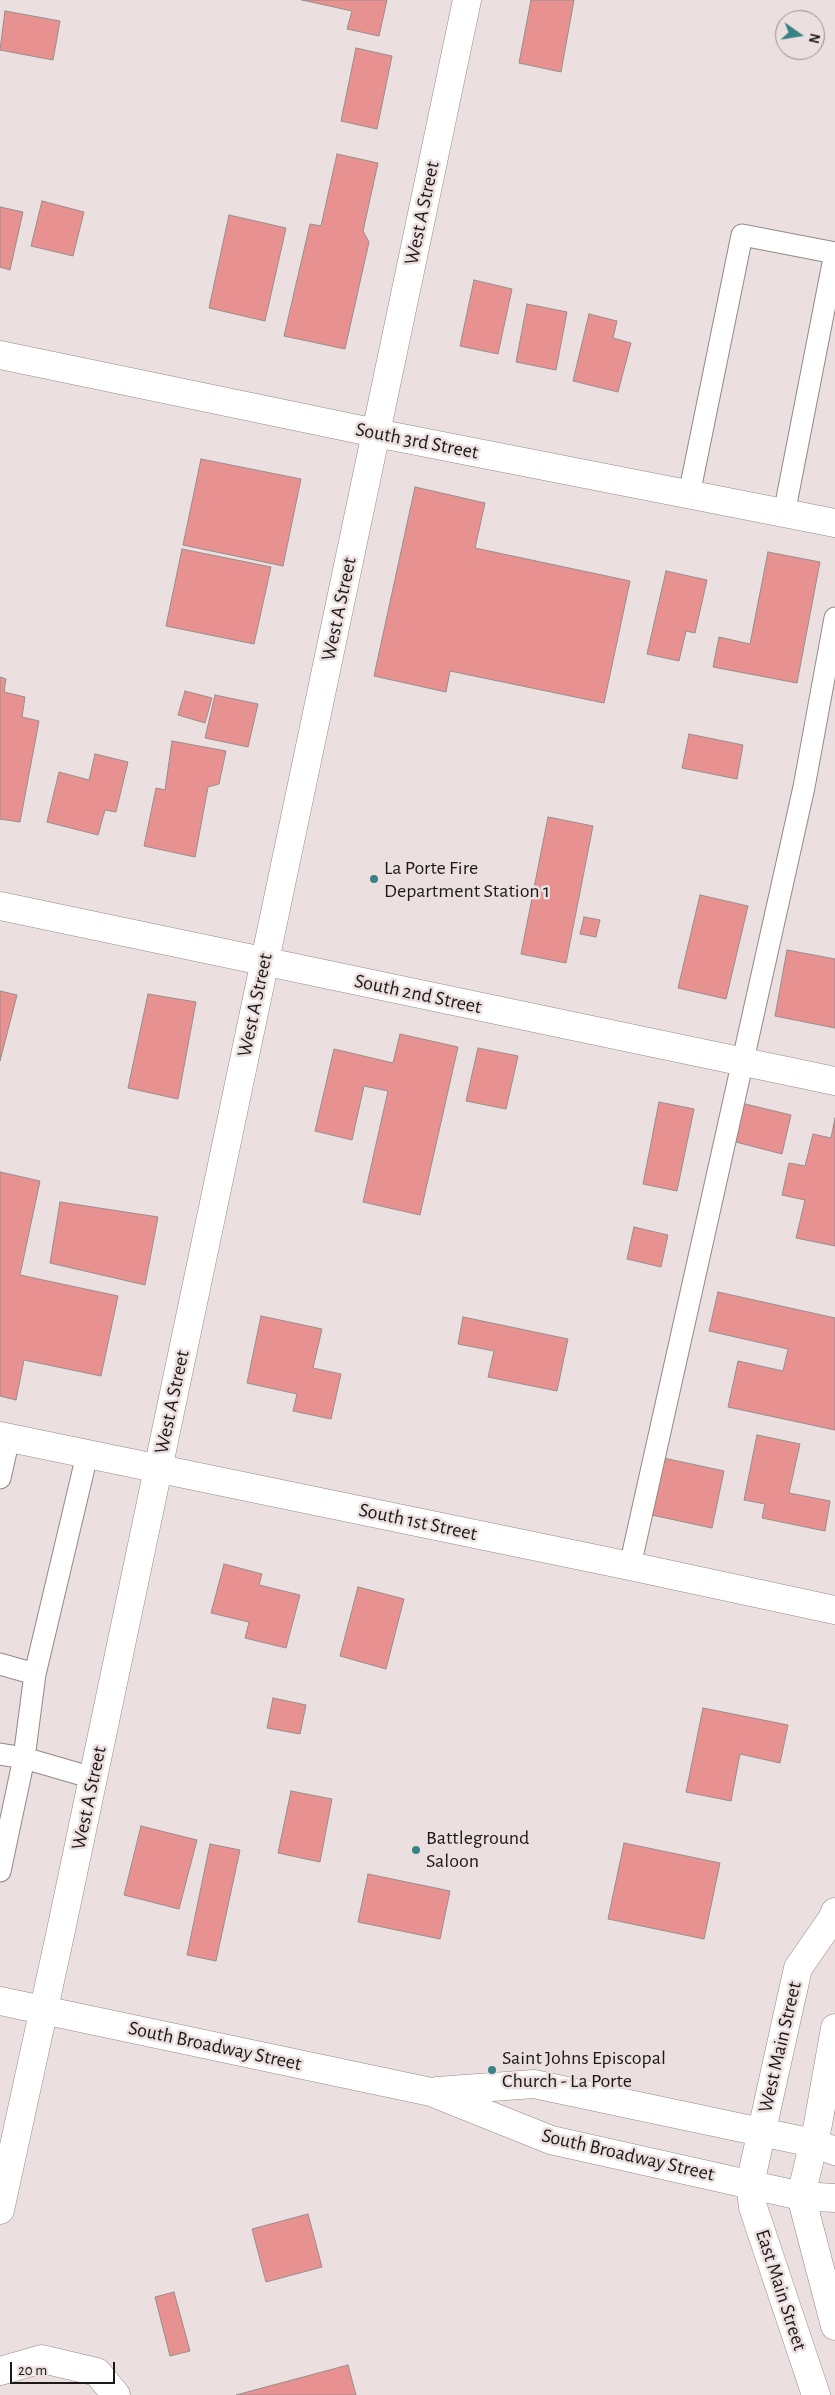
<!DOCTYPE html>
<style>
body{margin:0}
#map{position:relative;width:835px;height:2395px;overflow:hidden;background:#ebdfdf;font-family:"Alegreya Sans",sans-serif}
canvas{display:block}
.north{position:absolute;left:775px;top:10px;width:50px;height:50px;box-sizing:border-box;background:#ebdfdf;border:1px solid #999090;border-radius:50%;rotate:103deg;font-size:14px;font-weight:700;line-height:20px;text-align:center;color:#1d1919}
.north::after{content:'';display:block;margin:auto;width:18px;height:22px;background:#398286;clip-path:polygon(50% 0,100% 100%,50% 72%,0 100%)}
.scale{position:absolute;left:10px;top:2362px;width:105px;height:22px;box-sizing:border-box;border:2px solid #1d1919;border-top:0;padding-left:6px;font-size:15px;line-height:18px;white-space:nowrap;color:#1d1919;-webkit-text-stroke:4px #ebdfdf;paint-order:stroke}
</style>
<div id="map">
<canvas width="835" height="2395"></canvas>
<div class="north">N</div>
<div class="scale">20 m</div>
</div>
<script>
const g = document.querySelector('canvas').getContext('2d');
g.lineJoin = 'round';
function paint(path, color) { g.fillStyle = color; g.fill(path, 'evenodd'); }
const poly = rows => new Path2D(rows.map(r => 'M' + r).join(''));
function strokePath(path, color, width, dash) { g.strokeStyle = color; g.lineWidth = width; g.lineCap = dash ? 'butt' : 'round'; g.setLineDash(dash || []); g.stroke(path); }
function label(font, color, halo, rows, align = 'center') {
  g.font = font + ' "Alegreya Sans",sans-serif'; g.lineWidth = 5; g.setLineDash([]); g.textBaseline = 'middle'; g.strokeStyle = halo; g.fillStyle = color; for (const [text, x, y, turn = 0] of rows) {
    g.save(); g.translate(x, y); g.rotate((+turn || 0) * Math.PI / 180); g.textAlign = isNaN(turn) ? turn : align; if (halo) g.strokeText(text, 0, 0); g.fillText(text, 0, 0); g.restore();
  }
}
const building = poly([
 [302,0,387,0,379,36,347,29,352,11,302,0],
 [531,0,574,0,561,72,519,63,531,0],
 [5,11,60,21,53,60,0,50,5,11],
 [356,48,392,56,377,129,341,121,356,48],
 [337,154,378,163,363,231,369,242,345,349,284,336,310,224,321,226,337,154],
 [42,201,84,212,73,256,31,246,42,201],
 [0,207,23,212,10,270,0,267,0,207],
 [229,215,286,228,265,321,209,308,229,215],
 [474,280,512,289,498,354,460,346,474,280],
 [527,304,567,312,556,370,516,362,527,304],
 [589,314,617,321,613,338,631,343,618,392,573,381,589,314],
 [201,459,301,479,283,566,183,545,201,459],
 [415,487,485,503,475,548,630,581,604,703,450,671,446,692,374,676,415,487],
 [182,549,271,567,254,644,166,626,182,549],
 [768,552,820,562,797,683,713,667,719,637,750,644,768,552],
 [666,571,707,580,695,633,686,631,679,661,647,654,666,571],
 [0,677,6,679,4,692,25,697,22,717,39,721,20,822,0,819,0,677],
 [185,691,212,698,205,723,178,715,185,691],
 [215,695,258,704,248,747,205,738,215,695],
 [689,734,743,745,737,779,682,768,689,734],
 [172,741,226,751,219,784,208,787,195,857,144,846,156,788,165,790,172,741],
 [95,754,128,762,116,812,105,810,98,835,47,822,59,772,89,780,95,754],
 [548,817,593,826,566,963,521,954,548,817],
 [700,895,748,906,726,999,678,988,700,895],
 [584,917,600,920,596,937,580,934,584,917],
 [787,950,835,959,835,1028,775,1016,787,950],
 [0,991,17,995,0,1061,0,991],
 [148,994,196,1002,178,1099,128,1088,148,994],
 [400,1034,458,1047,420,1215,363,1202,388,1091,364,1086,352,1140,315,1131,334,1049,393,1063,400,1034],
 [478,1048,518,1056,506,1109,466,1101,478,1048],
 [659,1102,694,1109,677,1191,643,1184,659,1102],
 [737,1102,791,1115,782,1154,728,1140,737,1102],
 [835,1118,835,1246,796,1238,805,1200,782,1195,789,1163,805,1166,813,1134,831,1138,835,1118],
 [0,1172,40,1181,20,1275,118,1296,101,1376,24,1360,16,1400,0,1396,0,1172],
 [60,1202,158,1217,145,1285,50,1263,60,1202],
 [634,1227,668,1235,661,1267,627,1259,634,1227],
 [718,1292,835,1318,835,1430,728,1407,738,1361,783,1371,788,1349,709,1331,718,1292],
 [261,1316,322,1329,313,1368,341,1374,331,1419,293,1411,297,1394,247,1383,261,1316],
 [463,1317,568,1339,557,1391,488,1377,494,1351,458,1344,463,1317],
 [757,1435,800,1444,789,1493,830,1501,825,1531,762,1518,765,1504,744,1500,757,1435],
 [659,1457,724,1471,712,1528,647,1514,659,1457],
 [224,1564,262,1574,259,1585,300,1595,286,1648,245,1638,249,1622,211,1613,224,1564],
 [358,1587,404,1599,386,1669,340,1656,358,1587],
 [273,1698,306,1705,300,1734,267,1728,273,1698],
 [703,1708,788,1725,780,1763,740,1754,731,1801,686,1792,703,1708],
 [291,1791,332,1799,320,1862,278,1853,291,1791],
 [141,1826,197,1840,179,1909,124,1895,141,1826],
 [624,1843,720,1863,704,1939,608,1919,624,1843],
 [210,1844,240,1850,216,1961,187,1955,210,1844],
 [368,1874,450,1891,440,1939,358,1922,368,1874],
 [308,2214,322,2267,266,2282,252,2229,308,2214],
 [174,2292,190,2351,170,2356,155,2297,174,2292],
 [348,2365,356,2395,236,2395,348,2365]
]);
paint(building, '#e79191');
strokePath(building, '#988d8d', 1);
const service = poly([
 [689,495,742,235,835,253,784,514],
 [87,1455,35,1674,24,1758,93,1778],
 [0,1478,9,1438],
 [630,1566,804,787,835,618],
 [0,1664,35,1674],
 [0,1754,24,1758,0,1871]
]);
const minor = poly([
 [0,355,376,433,835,523],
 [0,906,835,1081],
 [0,1436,630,1566,835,1610],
 [0,2210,60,1935,467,0],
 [0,2371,42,2359,97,2372,116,2395]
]);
const tertiary = poly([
 [813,2143,835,2151],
 [750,2184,753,2207,763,2237,816,2395],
 [835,2198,801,2196,835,2326]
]);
const secondary = poly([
 [0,2001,431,2092,551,2140,801,2196,818,2124,835,2028],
 [437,2091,534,2084,813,2143],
 [750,2184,798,1968,832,1919,835,1912]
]);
strokePath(service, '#938888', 23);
strokePath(minor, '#938888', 29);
strokePath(tertiary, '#938888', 29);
strokePath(secondary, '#938888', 29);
strokePath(service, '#fff', 21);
strokePath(minor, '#fff', 28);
strokePath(tertiary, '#fff', 28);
strokePath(secondary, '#fff', 28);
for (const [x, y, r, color] of [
 [374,879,5,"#398286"],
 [416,1850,5,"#398286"],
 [492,2070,5,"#398286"]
]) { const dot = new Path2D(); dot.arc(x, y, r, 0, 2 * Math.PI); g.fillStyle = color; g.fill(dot); strokePath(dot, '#ebdfdf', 2); }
label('20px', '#1d1919', '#ebdfdf', [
 ["West A Street",422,213,-78],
 ["South 3rd Street",417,441,11],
 ["West A Street",339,609,-78],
 ["South 2nd Street",418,994,12],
 ["West A Street",255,1005,-78],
 ["West A Street",172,1402,-78],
 ["South 1st Street",418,1522,12],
 ["West A Street",89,1798,-78],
 ["South Broadway Street",215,2046,12],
 ["West Main Street",780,2047,-77],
 ["South Broadway Street",628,2155,13],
 ["East Main Street",781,2290,72]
]);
label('20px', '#1d1919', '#ebdfdf', [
 ["La Porte Fire",384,868],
 ["Department Station 1",384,891],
 ["Battleground",426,1838],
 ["Saloon",426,1861],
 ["Saint Johns Episcopal",502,2058],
 ["Church - La Porte",502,2081]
], 'left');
</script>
